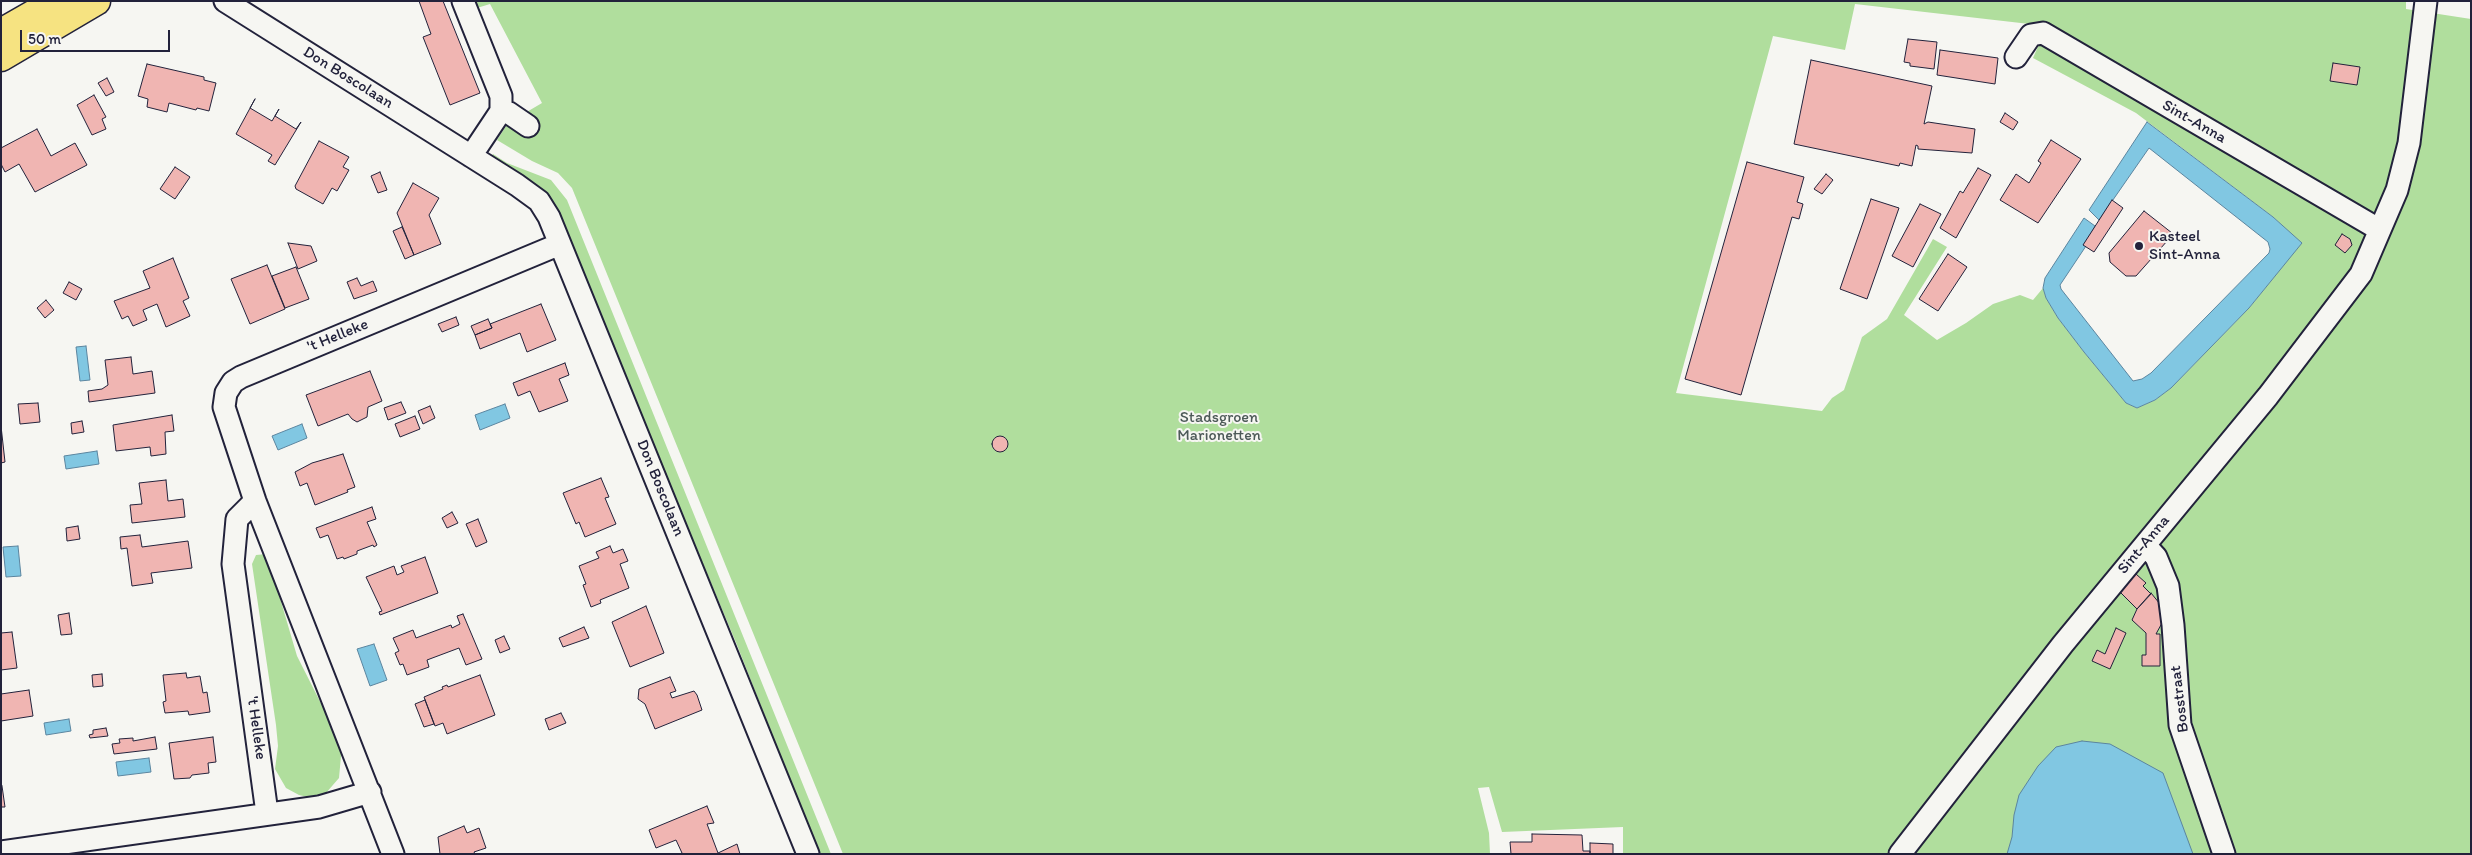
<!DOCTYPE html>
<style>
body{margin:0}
#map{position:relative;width:2472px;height:855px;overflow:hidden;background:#f6f6f2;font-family:Itim,sans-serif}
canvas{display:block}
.frame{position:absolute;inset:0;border:2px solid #22223b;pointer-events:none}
.scale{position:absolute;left:20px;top:30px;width:150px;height:22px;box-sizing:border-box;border:2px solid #22223b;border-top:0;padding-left:6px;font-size:15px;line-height:18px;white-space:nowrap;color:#22223b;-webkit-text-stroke:4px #f6f6f2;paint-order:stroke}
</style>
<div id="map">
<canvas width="2472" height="855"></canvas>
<div class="frame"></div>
<div class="scale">50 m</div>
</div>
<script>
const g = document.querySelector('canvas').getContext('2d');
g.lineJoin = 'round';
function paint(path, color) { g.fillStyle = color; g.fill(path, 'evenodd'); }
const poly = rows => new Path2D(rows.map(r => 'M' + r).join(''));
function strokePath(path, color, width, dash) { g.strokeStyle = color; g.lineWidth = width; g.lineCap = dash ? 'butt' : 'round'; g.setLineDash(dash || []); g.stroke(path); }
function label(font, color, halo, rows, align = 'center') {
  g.font = font + ' Itim,sans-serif'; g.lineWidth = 4; g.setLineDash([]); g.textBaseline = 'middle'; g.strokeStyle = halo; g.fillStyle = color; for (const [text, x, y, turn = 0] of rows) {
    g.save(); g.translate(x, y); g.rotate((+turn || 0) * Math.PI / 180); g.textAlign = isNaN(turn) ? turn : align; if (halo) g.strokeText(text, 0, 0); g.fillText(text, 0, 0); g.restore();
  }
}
paint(poly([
 [474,1,2406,1,2406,9,2471,19,2471,854,1623,854,1623,827,1502,832,1489,787,1478,788,1489,833,1490,854,843,854,572,188,558,173,532,161,497,140,508,123,542,103,490,4,477,8],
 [1855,4,2047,26,2033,58,2136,113,2273,217,2301,243,2249,308,2171,388,2155,400,2137,408,2126,403,2084,352,2058,318,2046,298,2043,288,2033,300,2020,295,1993,304,1966,323,1937,340,1904,315,1947,247,1933,239,1887,319,1862,337,1844,390,1832,398,1822,411,1676,393,1773,36,1845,50],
 [493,154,507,163,551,180,567,200,831,854,819,854,737,645,550,199,542,189,491,157],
 [267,554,297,656,342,745,339,778,326,793,312,798,299,795,286,788,275,769,278,746,276,725,252,564,256,555]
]), '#b0de9d');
const water = poly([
 [2147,122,2273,217,2302,243,2249,308,2171,388,2155,400,2137,408,2126,403,2084,352,2058,318,2046,298,2043,288,2045,278,2084,218,2095,226,2086,246,2060,285,2061,289,2133,381,2142,379,2151,373,2269,253,2270,249,2268,242,2149,148,2099,220,2089,210,2147,122],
 [86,346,90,380,80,381,76,347,86,346],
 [505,404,510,418,480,430,475,415,505,404],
 [302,424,307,438,278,450,272,436,302,424],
 [97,451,99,464,66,469,64,456,97,451],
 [18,546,21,576,6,577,3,547,18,546],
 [374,644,387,680,370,686,357,649,374,644],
 [69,719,71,731,46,735,44,723,69,719],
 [2082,741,2110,744,2163,773,2193,854,2007,854,2012,837,2014,815,2019,795,2038,766,2056,747,2082,741],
 [149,758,151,772,118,776,116,762,149,758]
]);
paint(water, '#81c7e2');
strokePath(water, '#5b859f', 1);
const building = poly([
 [419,1,443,1,480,93,450,105,423,37,431,34,419,1],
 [1908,39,1937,42,1934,69,1910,66,1910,63,1904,62,1908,39],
 [1940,50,1998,58,1995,84,1937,75,1940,50],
 [1811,60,1932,86,1924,124,1928,122,1975,129,1972,153,1918,149,1918,146,1916,145,1912,166,1900,163,1899,166,1794,144,1811,60],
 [2333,63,2360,67,2357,85,2330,81,2333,63],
 [147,64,204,77,204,80,216,83,209,111,197,108,196,110,169,103,167,112,147,107,148,99,138,96,147,64],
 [107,78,114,92,106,96,98,83,107,78],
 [94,95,106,117,102,119,106,129,92,135,77,105,94,95],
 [255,99,250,108,272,121,279,109,275,116,296,129,301,122,275,165,268,161,272,155,236,134,255,99],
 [2005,113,2018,122,2013,130,2000,122,2005,113],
 [37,129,51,156,75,143,87,165,35,192,19,164,5,172,1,164,1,148,37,129],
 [2051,140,2081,159,2038,223,2000,200,2016,174,2029,183,2041,163,2038,161,2051,140],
 [319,141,349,157,343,167,349,170,337,191,332,188,323,204,296,189,295,186,319,141],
 [1747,162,1804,177,1797,202,1803,204,1799,219,1792,217,1741,395,1685,379,1747,162],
 [175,167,190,177,175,199,160,189,175,167],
 [1978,168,1991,175,1956,238,1940,228,1960,191,1963,193,1978,168],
 [380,172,387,190,378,193,371,176,380,172],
 [1826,174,1833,180,1822,194,1814,189,1826,174],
 [413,183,439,198,429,215,441,244,414,255,397,213,413,183],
 [1871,199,1899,208,1867,299,1840,289,1871,199],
 [2112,200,2123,208,2094,252,2083,245,2112,200],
 [1920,204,1941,214,1913,267,1892,256,1920,204],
 [2144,211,2172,233,2174,238,2168,240,2136,276,2126,276,2110,262,2109,253,2144,211],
 [402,227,414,255,405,259,393,231,402,227],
 [2342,234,2350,239,2352,245,2345,253,2335,245,2342,234],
 [288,243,311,246,317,261,298,269,288,243],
 [1948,254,1967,267,1938,311,1919,299,1948,254],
 [173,258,189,298,183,301,190,316,166,327,157,304,143,310,147,320,133,326,128,316,122,319,114,301,150,288,143,271,173,258],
 [267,265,285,309,250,324,231,279,267,265],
 [296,267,309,299,285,308,272,276,296,267],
 [357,278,361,286,373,281,377,291,354,299,347,282,357,278],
 [69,282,82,289,76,300,63,293,69,282],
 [46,300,54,310,45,318,37,308,46,300],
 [541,304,556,340,527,352,520,333,480,349,475,335,492,328,490,324,541,304],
 [456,317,459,325,442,332,438,324,456,317],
 [488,319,492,328,475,335,471,326,488,319],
 [131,357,133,374,152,371,155,393,89,402,88,391,102,389,108,385,105,360,131,357],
 [565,363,569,375,559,379,568,401,539,412,530,391,518,396,513,383,565,363],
 [370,371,382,401,368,407,367,417,357,422,352,419,348,414,318,426,306,395,370,371],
 [401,402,406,413,388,420,384,408,401,402],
 [38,403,40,422,20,424,18,404,38,403],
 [430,406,435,418,423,424,418,411,430,406],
 [172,415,174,431,165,432,166,454,151,456,150,447,116,451,113,425,172,415],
 [415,416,420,429,400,437,395,424,415,416],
 [82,421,84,432,72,434,71,423,82,421],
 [1,426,5,462,1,463,1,426],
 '992 444a8 8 0 1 1 16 0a8 8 0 1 1-16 0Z',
 [343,454,355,487,347,490,348,492,315,505,307,483,300,486,295,472,312,463,343,454],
 [601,478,609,497,605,498,616,524,585,537,579,522,576,524,563,493,601,478],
 [166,480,168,501,183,499,185,517,132,523,130,505,142,504,139,483,166,480],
 [372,507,376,519,367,522,377,545,374,547,373,545,357,551,357,554,344,559,343,557,337,559,328,535,320,538,316,528,372,507],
 [452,512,458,523,447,528,442,518,452,512],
 [478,519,487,542,476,547,466,524,478,519],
 [78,526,80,539,67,541,66,528,78,526],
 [140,535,142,547,188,541,192,568,151,573,153,583,132,586,127,548,121,549,120,537,140,535],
 [610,546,613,553,623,549,628,561,620,564,629,588,600,600,601,603,591,607,583,585,586,584,579,566,599,558,596,552,610,546],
 [425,557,438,593,380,615,379,612,382,611,366,577,394,566,397,575,404,572,401,566,425,557],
 [2136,574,2146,583,2143,586,2151,594,2137,609,2119,591,2136,574],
 [2151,593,2160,604,2162,623,2156,634,2160,634,2160,666,2142,666,2142,655,2146,655,2146,633,2132,620,2137,609,2151,593],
 [646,606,664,653,630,667,612,622,646,606],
 [69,613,72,634,61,635,58,615,69,613],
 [463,614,482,659,466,665,459,648,427,660,429,667,407,675,403,664,400,665,395,653,399,651,393,638,413,630,416,638,451,625,452,628,460,624,457,616,463,614],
 [584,627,589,638,563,647,559,638,584,627],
 [2116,628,2126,633,2110,669,2092,661,2097,650,2105,654,2116,628],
 [12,632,17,668,1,670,1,633,12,632],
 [504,636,510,649,500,653,495,640,504,636],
 [186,673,187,678,200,676,203,693,207,692,210,712,189,715,188,711,165,713,163,702,166,701,163,675,186,673],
 [102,674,103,686,93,687,92,675,102,674],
 [480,675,495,715,447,734,443,723,435,726,424,697,443,689,442,687,447,685,448,687,480,675],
 [670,677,676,691,670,693,672,698,694,691,697,695,702,710,655,729,645,704,638,699,639,689,670,677],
 [29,690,33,716,1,721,1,694,29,690],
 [425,700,434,724,424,727,415,704,425,700],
 [561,713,566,723,549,730,545,719,561,713],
 [106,728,108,736,90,738,89,735,93,734,93,730,106,728],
 [155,737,157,749,114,754,112,744,120,743,119,739,133,738,133,741,155,737],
 [213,737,216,762,208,763,209,773,192,775,190,778,174,779,169,743,213,737],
 [2,786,5,807,1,807,1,787,2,786],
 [707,806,714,823,707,824,718,853,737,844,740,854,680,854,682,853,676,840,656,848,649,830,707,806],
 [464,826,467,833,479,828,486,848,474,852,475,854,440,854,438,837,464,826],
 [1532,834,1582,835,1583,851,1590,851,1590,854,1511,854,1510,842,1532,842,1532,834],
 [1590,843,1613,844,1613,854,1590,854,1590,843]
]);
paint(building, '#f0b5b2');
strokePath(building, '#22223b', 1);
const minor = poly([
 [225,1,517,185,539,201,549,217,808,854],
 [463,1,501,96,501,111],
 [2016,57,2031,35,2043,33,2380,230],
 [471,156,501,111,509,113,528,126],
 [255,501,237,519,233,564,267,813],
 [2145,545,2156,557,2168,586,2173,625,2180,725,2224,854],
 [1,852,319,807,370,792],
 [393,854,255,501,224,407,226,393,233,382,241,377,560,244],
 [1900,854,2063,644,2268,396,2361,274,2397,190,2409,143,2426,1]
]);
const primary = poly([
 [1,33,57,1],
 [1,57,96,1]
]);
strokePath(minor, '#22223b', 25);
strokePath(primary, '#22223b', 31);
strokePath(minor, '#f6f6f2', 21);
strokePath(primary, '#f6e381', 28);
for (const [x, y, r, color] of [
 [2139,246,5,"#22223b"]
]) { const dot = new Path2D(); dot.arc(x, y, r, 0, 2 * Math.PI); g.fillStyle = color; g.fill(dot); strokePath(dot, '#f6f6f2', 2); }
label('16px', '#22223b', '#f6f6f2', [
 ["Don Boscolaan",348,78,32],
 ["Sint-Anna",2194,122,30],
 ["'t Helleke",338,336,-22],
 ["Don Boscolaan",660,488,68],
 ["Sint-Anna",2144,545,-50],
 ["Bosstraat",2180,699,-97],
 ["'t Helleke",256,728,82]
]);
label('16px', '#22223b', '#f6f6f2', [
 ["Kasteel",2149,237],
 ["Sint-Anna",2149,255]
], 'left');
label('16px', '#4d5a58', '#f6f6f2', [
 ["Stadsgroen",1219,418],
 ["Marionetten",1219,436]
]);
</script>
